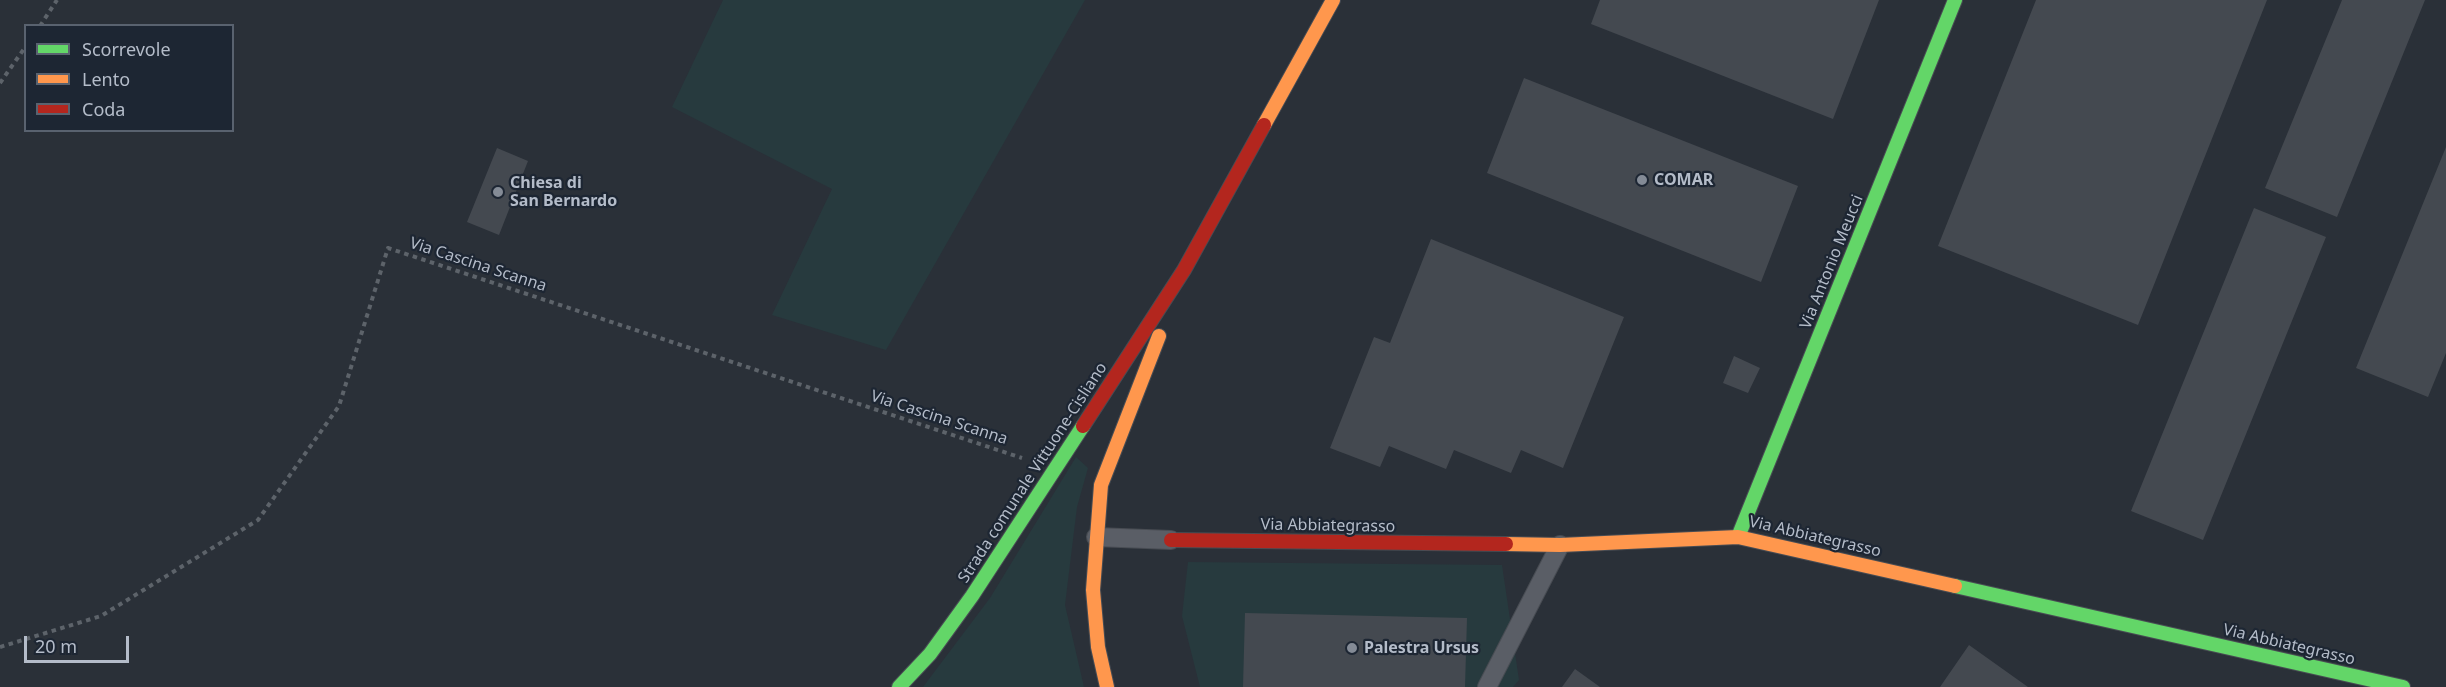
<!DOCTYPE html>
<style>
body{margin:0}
#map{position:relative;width:2446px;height:687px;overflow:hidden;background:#2a3038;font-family:"Noto Sans",sans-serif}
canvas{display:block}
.legend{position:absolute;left:24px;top:24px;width:210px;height:108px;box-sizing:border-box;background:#1d2633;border:2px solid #59626f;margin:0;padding:8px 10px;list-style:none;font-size:18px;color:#b4bcc9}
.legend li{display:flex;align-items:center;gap:12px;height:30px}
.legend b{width:30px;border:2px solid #59626f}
.scale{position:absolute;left:24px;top:636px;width:105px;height:27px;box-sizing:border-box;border:3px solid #b4bcc9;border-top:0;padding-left:8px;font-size:18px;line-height:21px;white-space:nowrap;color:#b4bcc9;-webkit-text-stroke:4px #1d2633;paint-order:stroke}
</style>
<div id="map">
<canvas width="2446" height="687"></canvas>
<ul class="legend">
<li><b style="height:8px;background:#63d668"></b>Scorrevole</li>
<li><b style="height:8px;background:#ff974d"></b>Lento</li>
<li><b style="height:8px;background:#b3261e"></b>Coda</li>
</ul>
<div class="scale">20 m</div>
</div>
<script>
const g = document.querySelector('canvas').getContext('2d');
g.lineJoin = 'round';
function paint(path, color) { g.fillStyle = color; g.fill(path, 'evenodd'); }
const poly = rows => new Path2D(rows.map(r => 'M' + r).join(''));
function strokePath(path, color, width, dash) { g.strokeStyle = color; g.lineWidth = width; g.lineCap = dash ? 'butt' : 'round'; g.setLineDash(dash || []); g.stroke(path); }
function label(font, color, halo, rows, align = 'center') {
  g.font = font + ' "Noto Sans",sans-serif'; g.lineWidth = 4.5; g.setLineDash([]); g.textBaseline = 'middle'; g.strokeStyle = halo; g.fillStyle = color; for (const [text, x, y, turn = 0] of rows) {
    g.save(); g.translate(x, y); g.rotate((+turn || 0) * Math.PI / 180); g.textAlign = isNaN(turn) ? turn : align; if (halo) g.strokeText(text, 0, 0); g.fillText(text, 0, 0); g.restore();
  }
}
paint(poly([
 [723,0,1085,0,886,350,772,315,832,189,672,107],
 [1076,457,1088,468,1077,507,1065,605,1084,687,923,687,990,598],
 [1188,562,1502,565,1519,680,1513,687,1200,687,1182,616]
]), '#273a3e');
paint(poly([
 [1600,0,1879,0,1833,119,1591,24],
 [2036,0,2267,0,2138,325,1938,246],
 [2342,0,2425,0,2337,217,2265,188],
 [1524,78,1798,186,1761,282,1487,173],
 [2446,147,2446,353,2428,397,2356,368],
 [497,148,528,161,499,235,467,222],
 [2254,208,2326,237,2203,540,2131,511],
 [1431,239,1624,317,1563,468,1521,450,1511,473,1454,450,1446,469,1389,446,1380,467,1330,448,1374,337,1390,343],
 [1734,356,1760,368,1748,393,1723,383],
 [1245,613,1467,618,1465,687,1243,687],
 [1969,645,2028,687,1940,687],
 [1575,669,1600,687,1562,687]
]), '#444950');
const lane = poly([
 [1096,537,1171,540],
 [1487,687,1560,545]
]);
const fast = poly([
 [1738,537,1955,0],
 [1955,586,2403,687],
 [899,687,930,654,972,596,1083,426]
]);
const slow = poly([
 [1264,125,1333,0],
 [1506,544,1560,545,1738,537,1955,586],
 [1107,687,1098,647,1093,590,1101,485,1159,336]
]);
const jam = poly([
 [1083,426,1184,270,1264,125],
 [1171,540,1506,544]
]);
strokePath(lane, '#484c53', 20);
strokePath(fast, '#484c53', 16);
strokePath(slow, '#484c53', 16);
strokePath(jam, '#484c53', 16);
strokePath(poly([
 [40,26,57,0],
 [0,83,26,46],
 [0,647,101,616,258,520,339,406,388,248,1022,458]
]), '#5d636a', 4, [4.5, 4.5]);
strokePath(lane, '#5a5e66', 18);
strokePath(fast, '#63d668', 14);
strokePath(slow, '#ff974d', 14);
strokePath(jam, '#b3261e', 14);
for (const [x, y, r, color] of [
 [1642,180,6,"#848b96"],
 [498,192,6,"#848b96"],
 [1352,648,6,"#848b96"]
]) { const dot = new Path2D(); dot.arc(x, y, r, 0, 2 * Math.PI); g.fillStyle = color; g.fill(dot); strokePath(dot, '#1d2633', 2); }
label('bold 16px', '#b4bcc9', '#1d2633', [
 ["COMAR",1654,180],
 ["Chiesa di",510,183],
 ["San Bernardo",510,201],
 ["Palestra Ursus",1364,648]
], 'left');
label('16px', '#b4bcc9', '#1d2633', [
 ["Via Antonio Meucci",1832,262,-68],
 ["Via Cascina Scanna",478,265,18],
 ["Via Cascina Scanna",939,418,18],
 ["Strada comunale Vittuone-Cisliano",1033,473,-57],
 ["Via Abbiategrasso",1328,526,1],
 ["Via Abbiategrasso",1815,537,13],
 ["Via Abbiategrasso",2289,645,13]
]);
</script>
